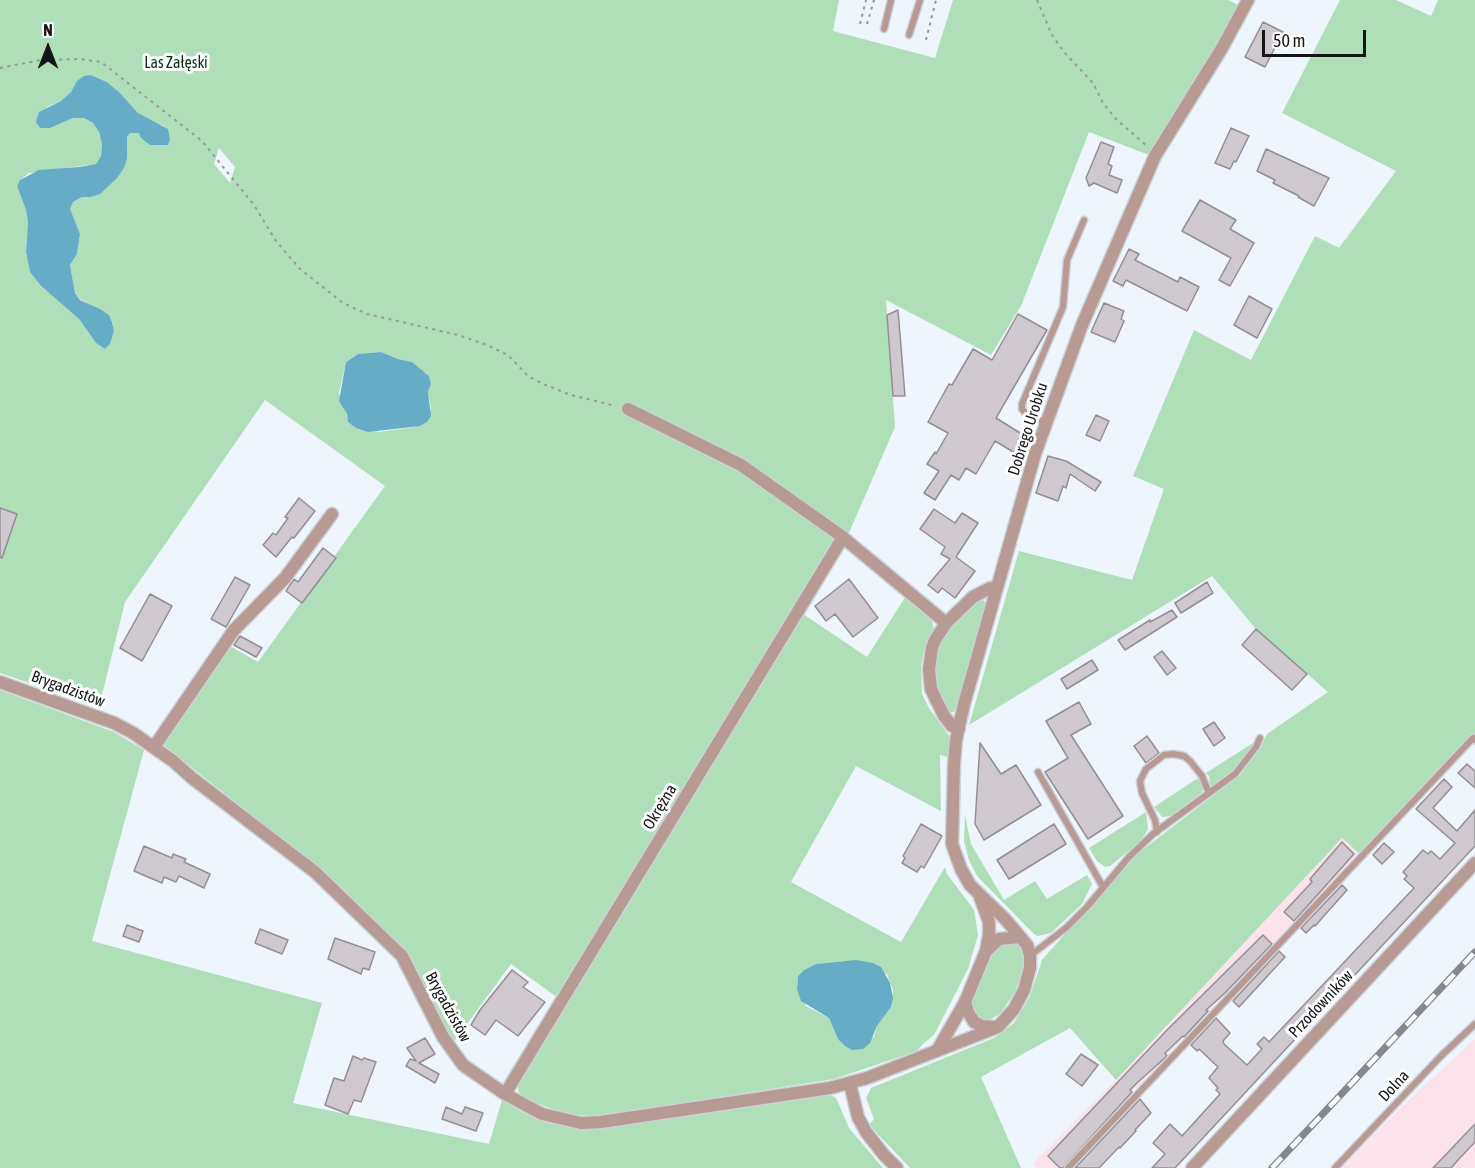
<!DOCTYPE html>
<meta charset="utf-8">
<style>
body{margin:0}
#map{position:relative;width:1475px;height:1168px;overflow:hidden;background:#eff5fc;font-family:"Asap Condensed",sans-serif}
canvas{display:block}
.north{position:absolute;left:18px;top:18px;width:60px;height:60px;-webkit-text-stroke:4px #fff;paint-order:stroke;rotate:0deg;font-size:16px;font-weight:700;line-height:24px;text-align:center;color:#131517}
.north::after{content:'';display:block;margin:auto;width:21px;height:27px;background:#131517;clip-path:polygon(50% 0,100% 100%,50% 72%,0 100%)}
.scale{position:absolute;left:1262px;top:30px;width:104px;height:27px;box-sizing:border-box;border:3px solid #131517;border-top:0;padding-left:8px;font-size:18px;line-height:21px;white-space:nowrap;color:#131517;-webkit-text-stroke:4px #fff;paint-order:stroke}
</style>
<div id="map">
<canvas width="1475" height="1168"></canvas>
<div class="north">N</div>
<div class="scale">50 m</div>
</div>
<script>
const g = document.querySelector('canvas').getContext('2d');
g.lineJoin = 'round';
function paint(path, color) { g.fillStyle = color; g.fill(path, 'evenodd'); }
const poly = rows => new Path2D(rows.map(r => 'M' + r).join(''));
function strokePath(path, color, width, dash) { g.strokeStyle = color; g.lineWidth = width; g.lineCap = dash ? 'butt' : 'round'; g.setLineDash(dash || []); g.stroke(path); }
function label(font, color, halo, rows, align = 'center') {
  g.font = font + ' "Asap Condensed",sans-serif'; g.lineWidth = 6; g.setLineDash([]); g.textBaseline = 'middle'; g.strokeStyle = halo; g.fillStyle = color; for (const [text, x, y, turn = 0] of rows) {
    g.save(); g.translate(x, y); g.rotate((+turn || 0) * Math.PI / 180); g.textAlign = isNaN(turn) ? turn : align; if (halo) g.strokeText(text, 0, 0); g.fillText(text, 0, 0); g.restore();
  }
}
paint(poly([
 [1342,838,1359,853,1060,1168,1036,1168,1033,1163,1116,1080],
 [1475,1039,1475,1168,1342,1168,1398,1110]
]), '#fce2eb');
paint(poly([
 [0,0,839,0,833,31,935,58,953,0,1228,0,1240,6,1149,155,1089,132,1021,306,991,355,886,300,895,427,848,535,841,529,558,998,511,964,453,1043,405,953,365,910,316,866,161,743,230,646,258,662,385,486,265,400,125,602,99,707,0,673],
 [91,75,107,82,120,93,138,113,150,121,164,126,170,140,168,145,150,145,139,133,130,133,127,137,127,158,90,197,82,197,73,202,69,209,80,234,77,254,70,265,75,293,80,299,109,315,112,321,114,331,110,344,105,349,96,343,79,319,41,286,30,272,26,252,28,222,26,209,17,186,20,180,29,173,96,164,101,156,102,144,99,132,93,123,84,118,73,118,50,128,47,107,61,101,71,92,77,82],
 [219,148,235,167,230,183,214,164],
 [381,352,398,359,412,362,429,376,431,384,428,392,431,409,414,427,379,432,356,428,349,422,339,393,346,362,358,354],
 [1340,0,1396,0,1431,16,1438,0,1475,0,1475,735,1472,733,1359,853,1342,838,1116,1080,1070,1028,981,1077,1021,1168,910,1168,873,1129,870,1124,874,1119,866,1098,871,1088,994,1038,1014,1023,1030,996,1042,960,1132,858,1239,776,1260,749,1267,734,1328,692,1256,629,1212,576,969,725,1019,551,1132,580,1164,489,1133,476,1194,330,1251,360,1315,236,1339,248,1396,171,1282,113],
 [906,596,932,620,934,630,925,646,921,666,922,694,929,708,952,740,951,758,940,755,941,811,856,766,791,882,901,942,945,867,947,874,974,910,978,935,968,969,934,1035,923,1044,917,1051,834,1079,612,1114,595,1116,567,1114,522,1098,518,1091,520,1078,803,614,867,657],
 [845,961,887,974,890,983,893,990,891,1007,877,1026,874,1037,838,1039,829,1018,806,1006,797,989,798,976,804,970,816,964],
 [979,598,986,602,986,606,955,711,950,713,937,686,935,667,940,643,945,632],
 [0,690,114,732,144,750,92,941,322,1003,293,1103,489,1144,502,1100,524,1113,547,1123,578,1128,604,1128,826,1094,835,1097,837,1100,849,1128,883,1168,0,1168],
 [1253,743,1244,759,1232,772,1212,786,1210,784,1209,776,1206,773],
 [1198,778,1203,787,1202,793,1170,816,1162,817,1154,807],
 [1146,812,1148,829,1141,841,1110,866,1105,867,1097,861,1089,848],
 [965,815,971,844,1004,900,1035,881,1047,899,1087,875,1092,884,1082,904,1051,933,1038,936,1034,934,977,876,969,860,964,841],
 [1001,943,1015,943,1021,948,1024,963,1022,972,1015,992,1000,1014,989,1020,981,1019,975,1014,972,1009,973,1000,993,953]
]), '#aedfb8');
paint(poly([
 [91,75,107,82,120,93,138,113,168,129,170,140,168,145,150,145,141,138,139,133,130,133,127,137,127,158,124,168,117,178,100,194,90,197,82,197,73,202,70,209,80,234,77,254,70,265,75,293,80,300,100,309,109,315,112,322,114,331,110,344,105,349,96,343,79,319,41,286,30,272,26,252,28,222,26,210,17,186,20,180,39,170,79,167,96,164,101,156,102,144,99,132,93,123,84,118,73,118,50,128,40,128,36,122,39,112,61,101,71,92,77,81,84,76],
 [381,352,398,359,412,362,429,376,431,384,428,392,431,416,427,422,420,426,368,432,356,428,348,422,347,414,339,401,346,362,358,354],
 [856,960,873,963,881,967,890,983,893,998,891,1007,877,1026,870,1043,863,1049,852,1050,845,1046,838,1039,829,1018,801,1001,797,989,798,976,804,970,816,964]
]), '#66acc7');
const building = poly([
 [1263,22,1283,32,1265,67,1245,57,1263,22],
 [1231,128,1249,136,1236,162,1234,161,1230,169,1215,163,1231,128],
 [1101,142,1114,147,1108,164,1112,166,1109,175,1122,180,1117,193,1094,183,1089,186,1086,178,1101,142],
 [1266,149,1329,178,1314,206,1298,197,1299,196,1273,183,1275,180,1257,171,1266,149],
 [1200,200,1236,220,1230,229,1254,243,1230,286,1219,280,1231,258,1182,231,1200,200],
 [1129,249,1139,254,1135,260,1178,282,1180,277,1199,287,1187,311,1126,280,1123,286,1113,281,1129,249],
 [1249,296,1272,309,1257,338,1234,325,1249,296],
 [1104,303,1124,311,1121,319,1124,321,1115,342,1091,332,1104,303],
 [898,310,905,396,893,396,887,315,898,310],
 [1018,314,1047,330,996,418,1025,436,1020,456,995,441,976,474,966,468,959,480,951,475,935,500,924,493,939,471,927,464,935,452,936,454,948,433,928,422,949,384,952,385,973,349,992,360,1018,314],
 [1096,415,1109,421,1100,441,1086,435,1096,415],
 [1048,456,1066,461,1101,482,1095,491,1070,474,1066,488,1063,486,1058,501,1036,493,1048,456],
 [299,498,315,511,294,538,292,537,276,557,263,545,273,533,276,535,288,518,285,517,299,498],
 [0,508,17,514,2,558,0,557,0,508],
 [934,509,955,523,962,513,978,523,956,557,975,571,955,598,942,588,938,593,928,585,950,559,941,554,945,547,920,529,934,509],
 [323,548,336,558,302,603,286,591,294,579,298,582,323,548],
 [235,577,250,585,226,627,211,619,235,577],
 [849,579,878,618,853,637,835,614,826,621,815,606,849,579],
 [1207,582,1213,593,1181,613,1175,603,1207,582],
 [150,594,172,606,142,661,120,648,150,594],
 [1172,610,1177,617,1125,650,1118,640,1150,620,1150,622,1172,610],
 [1256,629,1307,674,1292,690,1242,645,1256,629],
 [240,636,262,648,256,657,234,645,240,636],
 [1162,651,1176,668,1167,675,1154,657,1162,651],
 [1092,660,1098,670,1067,689,1061,679,1092,660],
 [1079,702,1091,724,1071,735,1123,816,1088,839,1045,772,1068,758,1046,721,1079,702],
 [1214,722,1225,738,1214,746,1203,729,1214,722],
 [1147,736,1159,753,1146,763,1134,746,1147,736],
 [980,743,1001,774,1016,765,1041,805,984,840,975,824,980,743],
 [1467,764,1475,771,1475,788,1458,773,1467,764],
 [1444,779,1452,787,1433,808,1457,831,1475,810,1475,846,1175,1168,1152,1168,1165,1154,1153,1143,1170,1124,1182,1136,1220,1094,1216,1090,1218,1088,1209,1078,1218,1067,1199,1049,1197,1051,1191,1045,1216,1018,1230,1033,1223,1041,1224,1044,1247,1065,1262,1049,1257,1044,1264,1037,1269,1042,1414,888,1404,879,1407,876,1403,872,1423,850,1428,854,1431,851,1440,859,1455,843,1416,809,1444,779],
 [921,824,942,836,924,868,921,866,917,872,902,863,905,858,903,856,921,824],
 [1054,824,1066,844,1009,879,997,860,1054,824],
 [1342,842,1354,854,1294,921,1284,912,1312,882,1310,879,1342,842],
 [1384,843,1394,852,1382,864,1373,855,1384,843],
 [144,846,172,858,173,854,186,859,184,862,210,874,204,888,179,876,176,882,164,877,162,883,134,871,144,846],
 [1342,885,1347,890,1315,926,1314,925,1306,933,1301,928,1342,885],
 [127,925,143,931,139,942,123,936,127,925],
 [260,929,288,940,282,954,255,943,260,929],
 [1263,935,1272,944,1225,993,1206,1010,1208,1011,1184,1037,1183,1036,1165,1053,1167,1056,1138,1082,1130,1090,1132,1092,1063,1168,1060,1168,1048,1156,1168,1029,1263,935],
 [335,938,375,952,369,970,363,968,361,974,328,959,335,938],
 [1279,951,1285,957,1239,1007,1233,1001,1279,951],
 [512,970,528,982,523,987,545,1002,518,1036,496,1020,485,1035,471,1025,480,1010,512,970],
 [425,1038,435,1054,419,1063,439,1074,435,1083,406,1066,410,1059,416,1061,407,1048,425,1038],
 [1081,1054,1098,1065,1082,1086,1066,1074,1081,1054],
 [353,1056,362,1060,364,1058,376,1062,361,1102,354,1100,348,1114,325,1105,334,1078,344,1081,353,1056],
 [1140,1099,1151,1113,1135,1130,1136,1131,1120,1148,1119,1147,1099,1168,1075,1168,1140,1099],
 [446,1107,462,1114,465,1107,483,1113,476,1131,442,1119,446,1107],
 [1475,1124,1475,1142,1458,1160,1451,1168,1433,1168,1475,1124]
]);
paint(building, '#cfc9cf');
strokePath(building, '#948e94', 1.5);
const service = poly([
 [884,29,891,0],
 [909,35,920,0],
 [1046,422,1029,417,1022,409,1022,404,1063,307,1067,260,1084,220],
 [1038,772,1103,887],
 [1157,832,1155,820,1142,793,1140,781,1146,769,1164,755,1173,754,1184,756,1190,761,1202,776,1209,793],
 [1031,955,1067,927,1087,907,1129,857,1153,834,1235,774,1256,747,1260,738],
 [1068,1168,1473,738,1475,740],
 [1335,1168,1441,1056,1475,1024]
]);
const minor = poly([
 [628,409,741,465,840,535,946,623],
 [0,682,114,723,133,733,173,761,192,778,315,872,402,956,443,1037,463,1065,505,1094,542,1114,581,1123,601,1122,830,1088,867,1078,998,1027,1014,1009,1024,990,1030,968,1030,955,1027,945,1006,920,970,885,961,869,952,844,954,764,956,740,964,704,1035,454,1082,325,1155,156,1222,48,1248,0],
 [959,729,952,726,944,716,931,689,929,669,932,648,935,640,946,623,973,597,990,588,997,588],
 [154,747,234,630,285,578,332,514],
 [986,951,999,939,1020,937],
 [965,1002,968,1012,974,1022,982,1026,995,1027],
 [937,1051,965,1002,986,951,989,935,989,922,980,897],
 [850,1084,858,1117,866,1132,884,1155,897,1168],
 [505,1094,843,537],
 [1192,1168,1475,863]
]);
strokePath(service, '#ccd1d7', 9);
strokePath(minor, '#ccd1d7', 15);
strokePath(poly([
 [1037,0,1052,35,1064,52,1093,83,1103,103,1116,119,1147,146],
 [860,24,866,0],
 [867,24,874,0],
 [926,40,936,0],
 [0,68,41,60,80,59,101,62,202,141,254,205,276,241,300,269,343,303,367,314,458,335,487,345,508,355,528,376,543,384,571,395,616,406]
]), '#95999e', 2, [3, 4.5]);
strokePath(service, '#b79a94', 6);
strokePath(minor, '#b79a94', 12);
const rail = poly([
 [1272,1168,1475,952]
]);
strokePath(rail, '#85898e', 7);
strokePath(rail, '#fff', 4.5, [14]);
label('16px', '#0a3418', '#fff', [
 ["Las Załęski",176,63]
]);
label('16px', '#131517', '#fff', [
 ["Dobrego Urobku",1028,429,-72],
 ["Brygadzistów",68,689,20],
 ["Okrężna",660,807,-59],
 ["Przodowników",1321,1004,-47],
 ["Brygadzistów",448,1007,61],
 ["Dolna",1394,1086,-47]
]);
</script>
